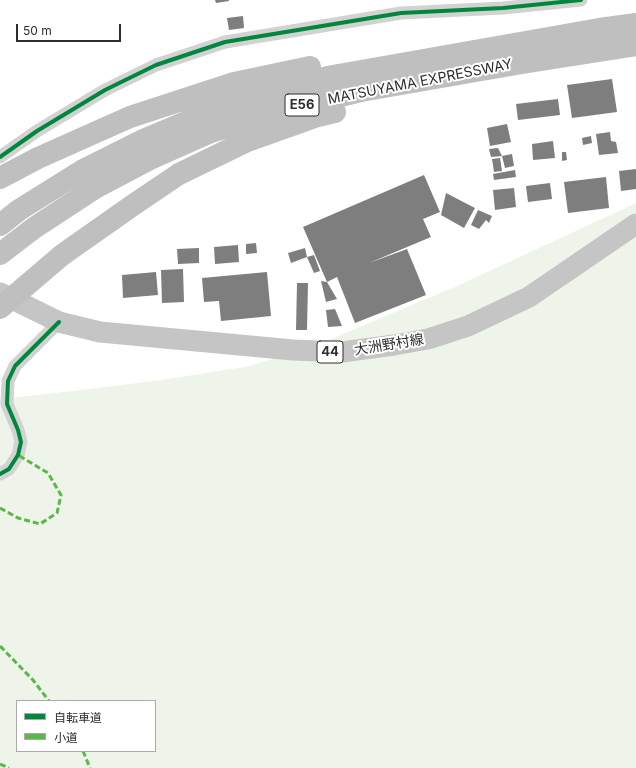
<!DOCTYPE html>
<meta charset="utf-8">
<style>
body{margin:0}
#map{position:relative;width:636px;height:768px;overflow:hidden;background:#fff;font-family:Inter,"Noto Sans JP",sans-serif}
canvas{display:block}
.legend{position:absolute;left:16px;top:700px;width:140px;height:52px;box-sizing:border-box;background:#fff;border:1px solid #ababab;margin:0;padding:5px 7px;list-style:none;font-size:12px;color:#2d2d2d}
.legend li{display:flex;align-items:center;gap:8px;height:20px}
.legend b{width:20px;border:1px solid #ababab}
.scale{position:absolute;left:16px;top:24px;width:105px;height:18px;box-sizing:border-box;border:2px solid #2d2d2d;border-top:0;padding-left:5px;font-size:12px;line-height:14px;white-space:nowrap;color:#2d2d2d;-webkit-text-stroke:3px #fff;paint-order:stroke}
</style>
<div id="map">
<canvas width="636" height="768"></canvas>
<ul class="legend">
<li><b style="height:5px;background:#00873e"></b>自転車道</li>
<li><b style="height:5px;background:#58b947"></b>小道</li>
</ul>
<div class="scale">50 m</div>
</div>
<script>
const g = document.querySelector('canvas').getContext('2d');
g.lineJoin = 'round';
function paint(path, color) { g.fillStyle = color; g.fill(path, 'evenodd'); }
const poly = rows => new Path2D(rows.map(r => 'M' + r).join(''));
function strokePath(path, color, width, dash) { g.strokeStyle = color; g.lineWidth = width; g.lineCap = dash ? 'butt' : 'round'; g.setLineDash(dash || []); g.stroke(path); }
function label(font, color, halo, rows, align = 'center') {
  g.font = font + ' Inter,"Noto Sans JP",sans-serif'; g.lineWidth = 4; g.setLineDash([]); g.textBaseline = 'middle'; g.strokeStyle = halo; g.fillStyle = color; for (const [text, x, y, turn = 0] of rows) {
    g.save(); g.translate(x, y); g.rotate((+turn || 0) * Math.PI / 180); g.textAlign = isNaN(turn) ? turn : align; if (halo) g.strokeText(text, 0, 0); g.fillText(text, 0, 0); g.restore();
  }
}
paint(poly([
 [636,203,636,768,0,768,0,399,64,392,162,380,250,366,319,344,455,287],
 [17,701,155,701,155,751,17,751]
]), '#eff4ea');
paint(poly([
 [215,0,229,0,229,1,216,3],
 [243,16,244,28,229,30,227,18],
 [612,79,617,112,572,118,567,85],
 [558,99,560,115,518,120,516,104],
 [507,124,511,142,490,146,487,128],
 [610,132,611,141,616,142,618,153,599,155,596,134],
 [591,136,592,143,583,145,582,138],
 [553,141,555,158,533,160,532,144],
 [498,148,502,156,491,157,489,149],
 [562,152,566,152,567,160,562,161],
 [512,154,514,166,505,168,502,156],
 [500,158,502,171,494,172,492,159],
 [636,169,636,189,621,191,619,171],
 [515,170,516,177,494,180,493,174],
 [424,175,440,212,423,219,431,237,369,263,407,249,426,295,355,323,337,277,327,282,337,299,326,302,321,281,327,282,303,227],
 [606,177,609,208,568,213,564,182],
 [550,183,552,199,528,202,526,186],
 [514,188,516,207,495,210,493,190],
 [446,193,475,208,464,228,441,215],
 [478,210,492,216,489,223,486,220,479,229,471,225],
 [256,243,257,253,246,254,246,244],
 [238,245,239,262,215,264,214,247],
 [199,248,199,263,178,264,177,249],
 [305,248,307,257,291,263,288,253],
 [314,255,320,271,314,273,307,257],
 [183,269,184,302,162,303,161,270],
 [156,272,158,295,123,298,122,275],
 [267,272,271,316,221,321,219,301,204,302,202,278],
 [297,283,308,283,307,330,296,330],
 [335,309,342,326,328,327,326,310]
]), '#7e7e7e');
strokePath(poly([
 [0,157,37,131,105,90,156,65,225,42,401,13,503,8,581,0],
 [0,474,9,469,18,455,21,442,18,430,7,404,8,381,15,366,59,322]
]), '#d2d2d2', 13);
strokePath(poly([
 [0,293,59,322,100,332,293,350,342,352,394,345,428,339,468,326,529,297,636,224]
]), '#c5c5c5', 21);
strokePath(poly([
 [0,178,38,158,130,117,234,83,310,67],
 [0,225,19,210,83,170,141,141,203,115,268,93,327,77,599,29,636,24],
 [0,254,34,228,95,188,150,159,211,132,275,112,361,91,522,63,636,45],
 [0,308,62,255,136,203,179,174,245,142,318,116,335,112]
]), '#bfbfbf', 22);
strokePath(poly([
 [0,508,18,518,40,524,57,513,61,495,48,473,18,455],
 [0,646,33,680,49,701],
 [83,751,90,768],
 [0,764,9,768]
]), '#58b947', 3, [6, 3]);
strokePath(poly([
 [0,157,37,131,105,90,156,65,225,42,401,13,503,8,581,0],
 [0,474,9,469,18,455,21,442,18,430,7,404,8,381,15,366,59,322]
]), '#00873e', 4);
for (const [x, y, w] of [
 [302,105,34],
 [330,352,26]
]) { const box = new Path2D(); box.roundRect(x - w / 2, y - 11, w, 22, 3); g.fillStyle = '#fff'; g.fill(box); strokePath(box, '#2d2d2d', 1); }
label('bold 13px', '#2d2d2d', null, [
 ["E56",302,105],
 ["44",330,352]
]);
label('14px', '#2d2d2d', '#fff', [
 ["MATSUYAMA EXPRESSWAY",420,82,-11],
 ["大洲野村線",389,345,-9]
]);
</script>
